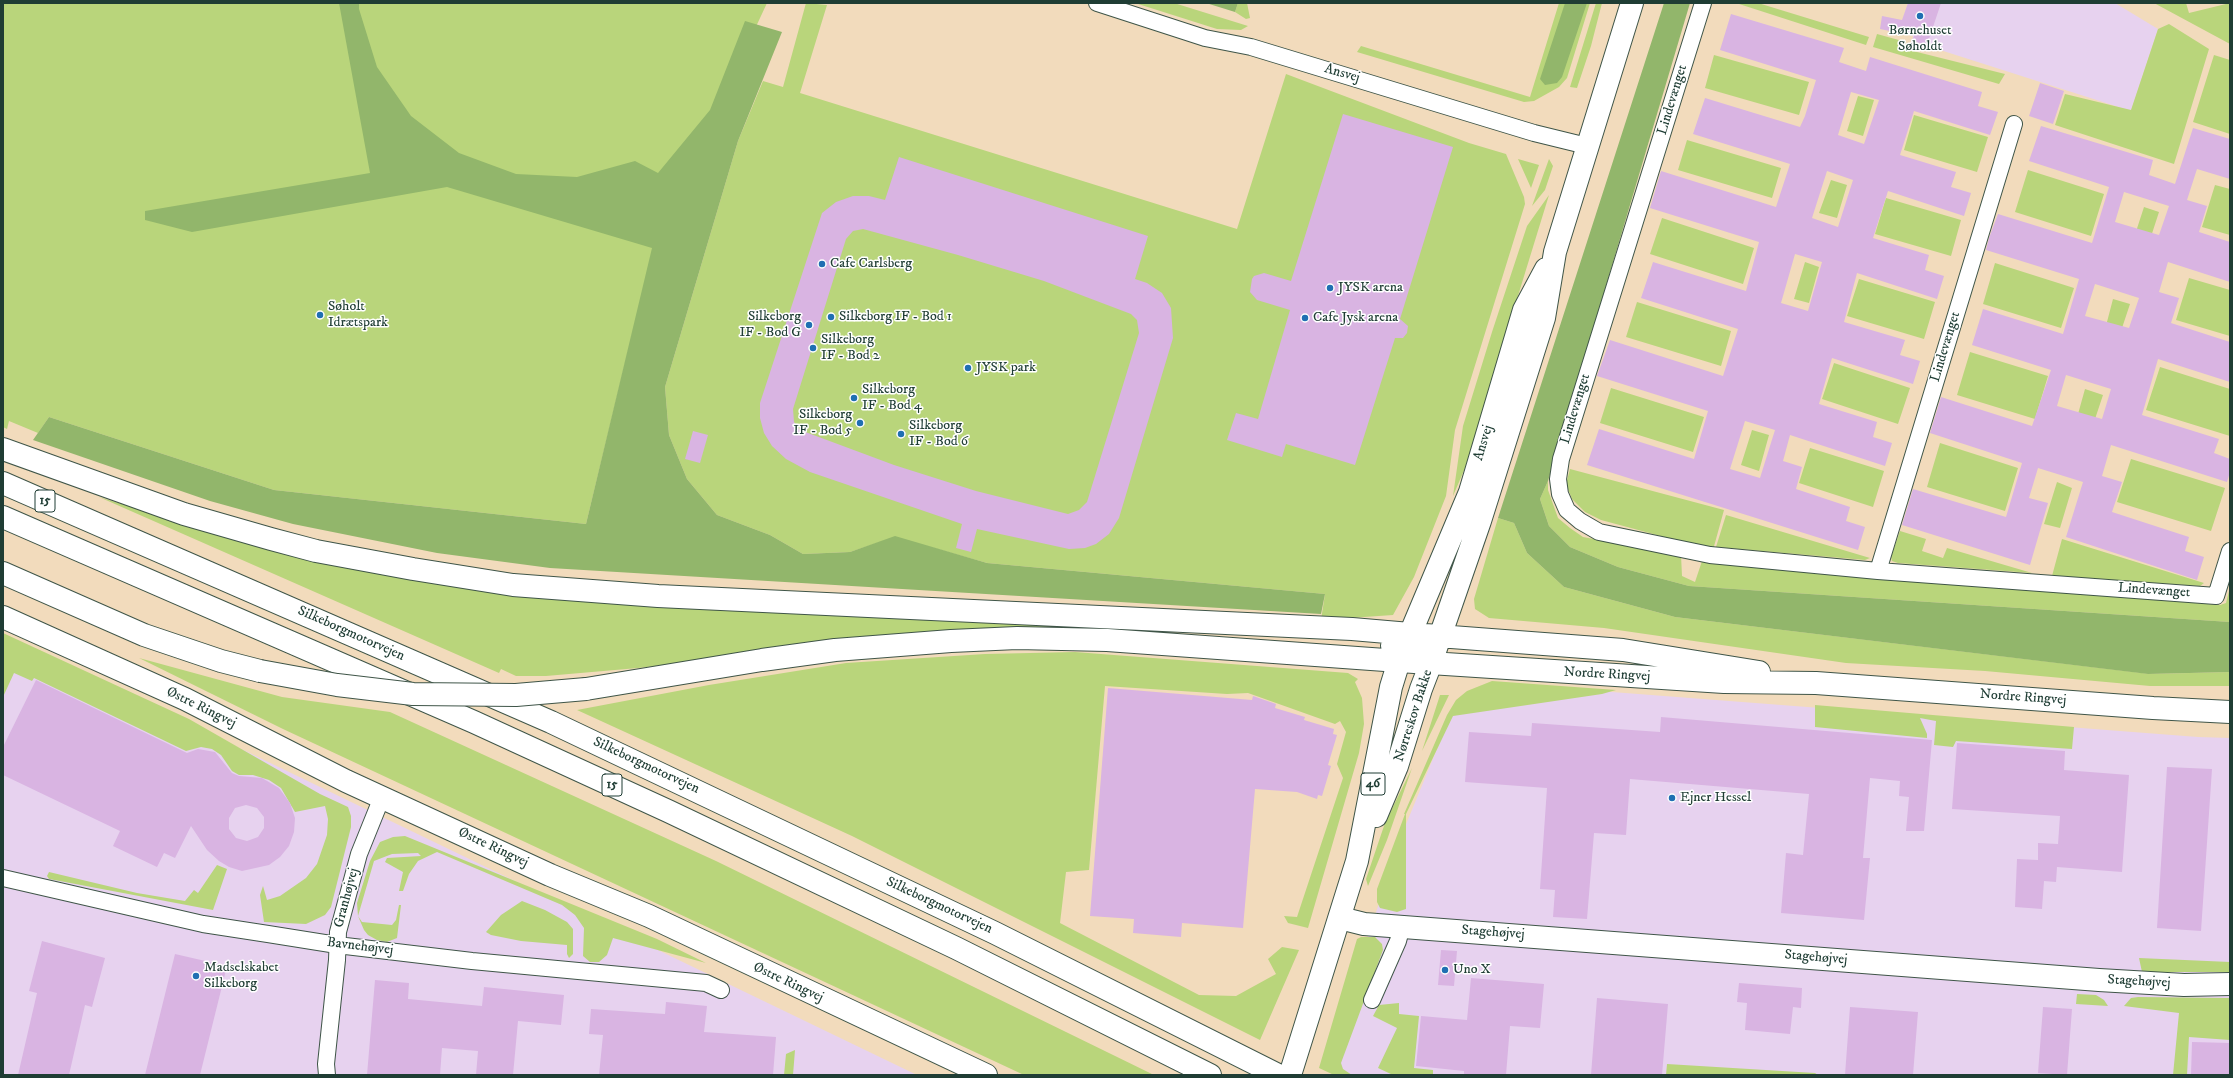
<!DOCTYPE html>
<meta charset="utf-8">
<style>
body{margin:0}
#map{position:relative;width:2233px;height:1078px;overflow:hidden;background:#f2dbbc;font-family:"IM FELL DW Pica",serif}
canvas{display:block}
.frame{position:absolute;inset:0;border:4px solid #1f3d34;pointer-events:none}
</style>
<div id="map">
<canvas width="2233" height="1078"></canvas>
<div class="frame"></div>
</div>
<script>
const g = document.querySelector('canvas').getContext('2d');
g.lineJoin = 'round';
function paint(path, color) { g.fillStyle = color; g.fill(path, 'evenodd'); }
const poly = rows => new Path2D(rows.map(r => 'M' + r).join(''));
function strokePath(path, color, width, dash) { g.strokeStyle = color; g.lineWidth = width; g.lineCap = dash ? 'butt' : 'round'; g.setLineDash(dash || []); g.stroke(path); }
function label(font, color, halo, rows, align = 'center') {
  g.font = font + ' "IM FELL DW Pica",serif'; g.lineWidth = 3; g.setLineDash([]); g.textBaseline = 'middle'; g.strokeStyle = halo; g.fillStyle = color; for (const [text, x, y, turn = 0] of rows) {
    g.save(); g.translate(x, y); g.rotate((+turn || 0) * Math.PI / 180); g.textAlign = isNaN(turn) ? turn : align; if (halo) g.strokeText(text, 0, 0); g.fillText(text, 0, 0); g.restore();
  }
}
paint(poly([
 [1908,3,2115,3,2158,29,2131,111,1912,41,1914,33,1900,29],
 [3,634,917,1075,3,1075],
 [1573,689,2198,737,2230,738,2230,1075,1342,1075,1325,1066,1402,834,1453,710]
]), '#e7d2ef');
paint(poly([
 [3,3,767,3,653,248,586,524,274,490,49,417,38,433,9,421,7,429,3,427],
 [806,3,827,5,800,93,1237,229,1286,74,1469,143,1506,154,1524,197,1525,204,1455,430,1446,496,1414,577,1393,615,1321,620,1325,594,987,563,895,537,850,552,803,554,770,535,717,515,687,479,669,435,665,387,738,141,763,81,783,87],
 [1135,3,1174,3,1248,26,1241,30,1217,29],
 [1238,3,1247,3,1250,18,1246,19,1235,12],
 [1559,3,1590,3,1567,78,1559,87,1534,101,1524,102,1357,52,1361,46,1530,97],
 [1596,3,1602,3,1591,46,1577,88,1570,87],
 [1736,3,1758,3,1869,37,1866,45],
 [2154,3,2186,3,2189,13,2230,3,2230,44],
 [2169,24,2209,49,2174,164,2055,125,2065,94,2131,110,2158,29],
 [1877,34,1906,42,1905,49,2005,74,1999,84,1873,47],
 [1714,55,1809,82,1799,115,1705,88],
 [2214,55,2230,60,2230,134,2193,122],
 [1858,96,1874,100,1863,136,1847,131],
 [1914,115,1988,137,1977,172,1904,150],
 [1687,140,1781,168,1772,198,1678,170],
 [1518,159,1539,165,1531,188],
 [1549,159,1553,166,1545,190,1532,206],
 [2028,170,2104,194,2091,236,2015,212],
 [1831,180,1847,185,1837,218,1819,213],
 [2215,185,2230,189,2230,235,2202,227],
 [1549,195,1465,468,1453,496,1463,426,1492,332,1527,226],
 [1886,198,1961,220,1951,256,1875,234],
 [2144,207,2159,212,2145,255,2130,250],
 [1662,218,1754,248,1743,284,1650,254],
 [1805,262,1819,267,1809,303,1794,299],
 [1995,263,2074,288,2061,328,1983,304],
 [2189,278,2230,290,2230,336,2176,320],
 [1859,279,1935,302,1924,339,1847,316],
 [2113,299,2130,304,2116,346,2102,341],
 [1637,302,1731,331,1721,366,1626,337],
 [1970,352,2048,376,2035,419,1957,395],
 [1834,363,1910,388,1898,424,1822,399],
 [2160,367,2230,389,2230,436,2146,410],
 [1611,388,1704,417,1693,452,1600,423],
 [2085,389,2103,395,2089,437,2073,432],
 [1752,430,1769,435,1759,471,1741,465],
 [1940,443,2018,468,2005,511,1927,487],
 [1810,448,1884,471,1873,507,1799,483],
 [2131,459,2225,488,2211,531,2117,502],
 [1570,469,1724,510,1713,550,1601,520,1585,512,1572,499,1566,484],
 [1548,481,1548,490,1558,518,1570,528,1583,537,1681,555,1682,576,1695,582,1702,561,1831,574,2220,605,2226,603,2229,591,2230,622,1689,586,1618,567,1570,547,1549,526,1540,499],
 [2057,482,2072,488,2060,528,2044,524],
 [99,497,263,548,379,569,1087,621,1086,628,918,635,638,668,546,676,516,676,501,669,499,673],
 [1726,515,1870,558,1865,560,1716,547],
 [1498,518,1514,523,1527,553,1564,587,1675,617,2150,674,2230,672,2230,686,2150,686,1985,671,1846,663,1604,628,1489,618,1475,609,1474,599],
 [1900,531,1926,539,1922,551,1943,558,1947,548,2032,573,1898,563,1892,561,1891,557],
 [2062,539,2204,583,2200,586,2052,576],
 [3,633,189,719,320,794,348,807,351,816,351,827,331,907,325,915,306,924,264,922,260,895,263,886,267,900,280,896,306,878,317,864,327,835,328,819,325,806,295,812,281,788,269,780,253,775,239,775,232,771,221,755,212,749,201,747,186,751,34,678,32,681,14,673,3,697],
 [1075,652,1348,673,1358,679,1355,682,1362,698,1364,724,1359,753,1308,928,1288,923,1284,916,1297,917,1343,778,1337,764,1346,732,1340,721,1335,724,1248,693,1227,694,1105,686,1089,870,1066,872,1060,923,1199,995,1236,996,1276,974,1268,959,1282,947,1299,950,1260,1040,852,836,577,710,709,685,846,663,985,654],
 [139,658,282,697,390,712,716,861,1154,1075,1024,1075,283,729],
 [1492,681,1616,690,1602,694,1453,716,1406,814,1406,909,1397,912,1380,908,1377,902,1377,889,1405,814,1404,814,1447,715,1456,700,1467,691],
 [1440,695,1449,695,1422,751],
 [1815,705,2074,727,2072,749,1956,741,1953,747,1934,745,1936,721,1920,718,1927,734,1927,738,1815,727],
 [1412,768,1387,840,1368,886,1366,879,1385,823],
 [405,836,657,939,706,963,613,938,607,955,599,962,590,962,583,956,584,928,575,915,562,905,437,852,418,861,409,874,403,891,399,891,403,872,385,862,387,858,421,856,418,853,392,854,374,861,358,916,362,922,392,925,396,920,399,905,401,905,397,938,387,942,377,940,368,935,364,930,358,916,357,903,370,861,380,842,393,837],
 [217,865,227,869,213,910,49,879,47,876,49,872,137,893,185,901,194,890,198,893],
 [522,901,545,910,567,922,573,929,573,954,569,958,567,954,567,945,521,941,491,935,486,932,501,915],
 [1361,937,1375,937,1382,944,1383,950,1341,1063,1343,1069,1352,1075,1334,1075,1319,1068,1357,939],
 [2139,958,2230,962,2230,972,2142,972],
 [2077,994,2096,995,2104,1000,2108,1006,2076,1004],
 [2138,997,2230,998,2230,1040,2189,1037,2187,1075,2173,1075,2179,1013,2124,1006,2131,998],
 [1399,1003,1399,1014,1419,1016,1414,1068,1433,1070,1433,1075,1393,1075,1378,1068,1397,1028,1373,1016,1379,1005],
 [795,1050,793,1075,784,1075,786,1054],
 [1667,1064,1815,1073,1818,1075,1666,1075]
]), '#b9d57b');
paint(poly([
 [339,3,359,3,359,9,377,67,411,116,459,153,516,174,577,177,635,161,658,173,710,110,745,21,782,32,738,141,665,387,669,435,687,479,717,515,770,535,803,554,850,552,895,536,987,563,1325,594,1321,614,550,568,437,553,293,524,210,501,33,440,49,417,274,490,586,524,652,248,447,187,192,232,145,220,145,211,370,173],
 [1206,3,1238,3,1235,12],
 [1565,3,1587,3,1562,77,1557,83,1545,85,1540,79],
 [1664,3,1690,3,1548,481,1540,499,1549,526,1570,547,1618,567,1689,586,2230,622,2230,672,2148,674,1675,617,1564,587,1527,553,1514,523,1498,518]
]), '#92b66b');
paint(poly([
 [1908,3,1941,3,1927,45,1912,41,1914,36,1880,29,1882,16,1902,20],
 [1731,14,1844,48,1839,62,1866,71,1870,57,1982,92,1978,106,1998,112,1990,135,1914,111,1900,155,1956,172,1951,187,1971,193,1964,216,1888,191,1873,238,1929,255,1925,270,1944,276,1937,299,1857,273,1844,322,1905,340,1900,355,1920,361,1913,384,1832,358,1819,404,1877,422,1873,437,1892,443,1885,466,1790,435,1783,461,1802,467,1796,489,1850,507,1846,521,1865,527,1858,550,1587,465,1599,429,1694,459,1708,411,1597,376,1610,340,1723,376,1738,329,1641,298,1653,262,1746,291,1759,242,1650,208,1661,171,1776,207,1790,164,1693,134,1705,98,1800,127,1805,116,1816,80,1720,50],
 [1851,92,1879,100,1864,144,1838,135],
 [1827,171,1853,180,1838,227,1812,218],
 [1795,254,1822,262,1808,311,1781,303],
 [1745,421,1775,430,1760,478,1730,469],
 [2040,83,2064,91,2053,124,2029,116],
 [1343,114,1453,147,1400,319,1408,326,1407,333,1403,338,1395,338,1355,465,1286,444,1282,457,1227,440,1236,413,1258,419,1290,310,1257,300,1250,292,1252,279,1254,276,1264,273,1291,281],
 [2041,126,2153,160,2149,175,2175,184,2193,128,2230,139,2230,179,2197,169,2187,200,2207,206,2199,232,2230,242,2230,282,2168,262,2159,292,2179,298,2171,323,2230,342,2230,382,2158,359,2142,415,2219,439,2214,453,2230,459,2230,472,2227,482,2111,445,2102,476,2122,482,2112,512,2189,537,2185,551,2204,557,2197,580,2066,537,2083,482,2038,468,2029,498,2048,503,2030,565,1902,525,1913,489,2006,517,2022,463,1930,433,1941,397,2032,426,2051,370,1972,345,1983,309,2063,334,2079,279,1986,250,1989,238,1998,214,2092,243,2109,187,2029,161],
 [2124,192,2169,206,2159,235,2115,222],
 [2095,284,2139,298,2129,328,2085,316],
 [2066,375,2111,389,2102,419,2057,406],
 [899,157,1148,236,1135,279,1147,283,1162,293,1171,308,1173,338,1119,518,1109,534,1096,544,1085,548,1069,549,977,529,971,552,956,548,962,524,810,472,786,459,772,446,764,433,760,418,760,403,822,213,836,202,853,196,869,196,885,200],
 [863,229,958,255,1044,281,1131,314,1137,320,1139,333,1087,502,1079,510,1068,514,976,491,894,465,800,430,794,422,793,409,846,239,853,231],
 [693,431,708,435,700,463,685,459],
 [36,680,187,753,198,749,215,752,232,773,239,776,262,778,279,788,290,803,295,818,294,832,289,846,280,857,269,865,242,871,229,867,219,861,207,850,191,826,175,858,164,853,157,867,113,846,120,831,3,775,3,747],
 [246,805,257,808,264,817,264,828,258,837,247,841,236,838,229,829,229,818,235,808],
 [1108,688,1252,700,1253,696,1276,704,1275,708,1305,717,1304,720,1334,729,1333,734,1337,735,1328,765,1331,766,1322,796,1318,795,1317,799,1297,792,1255,789,1243,928,1182,923,1181,937,1133,933,1134,919,1090,916],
 [1661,717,1932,740,1924,831,1906,831,1909,797,1899,796,1900,781,1870,778,1863,858,1870,858,1864,920,1781,913,1786,853,1803,855,1809,794,1630,779,1626,835,1594,833,1587,919,1553,917,1555,890,1540,889,1547,788,1465,782,1469,732,1531,736,1532,723,1660,732],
 [1957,743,2065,751,2064,770,2129,775,2122,872,2057,867,2056,882,2044,881,2042,909,2015,907,2017,859,2038,860,2038,843,2058,844,2060,816,1952,809],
 [2167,767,2212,769,2201,931,2157,928],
 [42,941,105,958,92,1007,85,1005,69,1075,18,1075,37,993,29,991],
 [1441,950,1457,951,1454,986,1438,985],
 [175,954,227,966,200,1075,145,1075],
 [1471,978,1544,984,1540,1028,1510,1026,1506,1075,1464,1075,1464,1071,1416,1066,1421,1016,1467,1020],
 [375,980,409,983,408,999,482,1006,484,987,564,995,561,1025,518,1021,513,1075,476,1075,478,1051,442,1048,440,1075,367,1075],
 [1739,983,1802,988,1801,1008,1793,1007,1790,1034,1745,1030,1747,1003,1737,1002],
 [1597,998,1668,1004,1662,1075,1591,1075],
 [666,1002,707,1006,704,1032,776,1037,773,1075,599,1075,603,1035,589,1034,591,1009,665,1014],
 [1850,1007,1918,1012,1913,1075,1845,1075],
 [2043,1007,2072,1009,2067,1075,2038,1073],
 [2192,1042,2230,1043,2230,1075,2191,1075]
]), '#d9b4e2');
const street = poly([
 [1097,3,1205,38,1251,47,1534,133,1587,146],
 [1703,3,1561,459,1558,479,1560,494,1567,510,1580,521,1599,532,1710,555,1878,571,2216,596,2230,551],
 [1878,571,2014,124],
 [3,878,203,924,268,934,337,945,472,961,706,983,721,990],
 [1372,1000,1398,941,1402,926],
 [327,1075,326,1064,337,960,338,932,359,854,382,797]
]);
const secondary = poly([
 [3,617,185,699,346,781,550,875,649,916,986,1075],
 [1425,635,1623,650,1759,672],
 [1403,651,1470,492,1524,310,1546,269],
 [1434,654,1480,521,1544,318,1555,252,1632,3],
 [1399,661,1724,682,1816,683,2153,708,2230,712],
 [1340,918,1364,924,2099,980,2184,985,2230,984]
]);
const primary = poly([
 [1376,816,1397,766,1421,689,1431,663],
 [1290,1075,1357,861,1391,687,1399,661]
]);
const highway = poly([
 [3,449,184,514,271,539,316,551,413,569,513,585,658,596,1352,629,1410,634],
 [3,483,551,722,995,933,1278,1075],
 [3,517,474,722,668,811,956,948,1210,1075],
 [3,573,144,635,221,661,260,671],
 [1392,646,1405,647,1422,643,1440,636],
 [586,689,762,660,835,650,951,641,1017,638,1107,640,1399,661]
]);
strokePath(street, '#3f5548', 18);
strokePath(secondary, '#3f5548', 24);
strokePath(primary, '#3f5548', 24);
strokePath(highway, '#3f5548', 24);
strokePath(street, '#fff', 16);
strokePath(secondary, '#fff', 22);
strokePath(primary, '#fff', 22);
strokePath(highway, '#fff', 22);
const highwayBridge = poly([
 [260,671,337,685,413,694,516,695,586,689]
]);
strokePath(highwayBridge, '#3f5548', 24, []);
strokePath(highwayBridge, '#fff', 22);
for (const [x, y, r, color] of [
 [1920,16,4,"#1f6fb2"],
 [822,264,4,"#1f6fb2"],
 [1330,288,4,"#1f6fb2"],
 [320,315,4,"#1f6fb2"],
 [831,317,4,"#1f6fb2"],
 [1305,318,4,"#1f6fb2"],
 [809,325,4,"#1f6fb2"],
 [813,348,4,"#1f6fb2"],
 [968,368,4,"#1f6fb2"],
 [854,398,4,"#1f6fb2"],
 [860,423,4,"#1f6fb2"],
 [901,434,4,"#1f6fb2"],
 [1672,798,4,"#1f6fb2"],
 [1445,970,4,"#1f6fb2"],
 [196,976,4,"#1f6fb2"]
]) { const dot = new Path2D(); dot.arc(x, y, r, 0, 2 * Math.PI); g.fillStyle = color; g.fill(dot); strokePath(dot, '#fff', 1.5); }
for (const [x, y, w] of [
 [45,501,20],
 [1373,784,24],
 [612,785,20]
]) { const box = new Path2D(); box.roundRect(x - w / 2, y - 11, w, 22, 3); g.fillStyle = '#fff'; g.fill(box); strokePath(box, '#1f3d34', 1); }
label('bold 13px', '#1f3d34', null, [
 ["15",45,501],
 ["46",1373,784],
 ["15",612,785]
]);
label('14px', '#1f3d34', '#fff', [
 ["Børnehuset",1920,31,"center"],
 ["Søholdt",1920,47,"center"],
 ["Cafe Carlsberg",830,264],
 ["JYSK arena",1338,288],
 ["Søholt",328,307],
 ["Idrætspark",328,323],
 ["Silkeborg",801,317,"right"],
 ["IF - Bod G",801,333,"right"],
 ["Silkeborg IF - Bod 1",839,317],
 ["Cafe Jysk arena",1313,318],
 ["Silkeborg",821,340],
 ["IF - Bod 2",821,356],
 ["JYSK park",976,368],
 ["Silkeborg",862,390],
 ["IF - Bod 4",862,406],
 ["Silkeborg",852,415,"right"],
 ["IF - Bod 5",852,431,"right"],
 ["Silkeborg",909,426],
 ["IF - Bod 6",909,442],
 ["Ejner Hessel",1680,798],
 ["Madselskabet",204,968],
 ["Silkeborg",204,984],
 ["Uno X",1453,970]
], 'left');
label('14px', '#1f3d34', '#fff', [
 ["Ansvej",1342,74,16],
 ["Lindevænget",1673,100,-73],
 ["Lindevænget",1946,347,-73],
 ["Lindevænget",1576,409,-73],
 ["Ansvej",1484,443,-73],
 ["Lindevænget",2154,591,4],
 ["Silkeborgmotorvejen",351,634,24],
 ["Nordre Ringvej",1607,675,3],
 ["Nordre Ringvej",2023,698,4],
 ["Østre Ringvej",201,708,26],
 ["Nørreskov Bakke",1414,716,-72],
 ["Silkeborgmotorvejen",646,766,25],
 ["Østre Ringvej",493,848,25],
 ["Granhøjvej",347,898,-75],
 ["Silkeborgmotorvejen",939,906,25],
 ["Stagehøjvej",1493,933,4],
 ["Bavnehøjvej",360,947,7],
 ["Stagehøjvej",1816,958,5],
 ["Stagehøjvej",2139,982,3],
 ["Østre Ringvej",788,983,25]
]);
</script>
